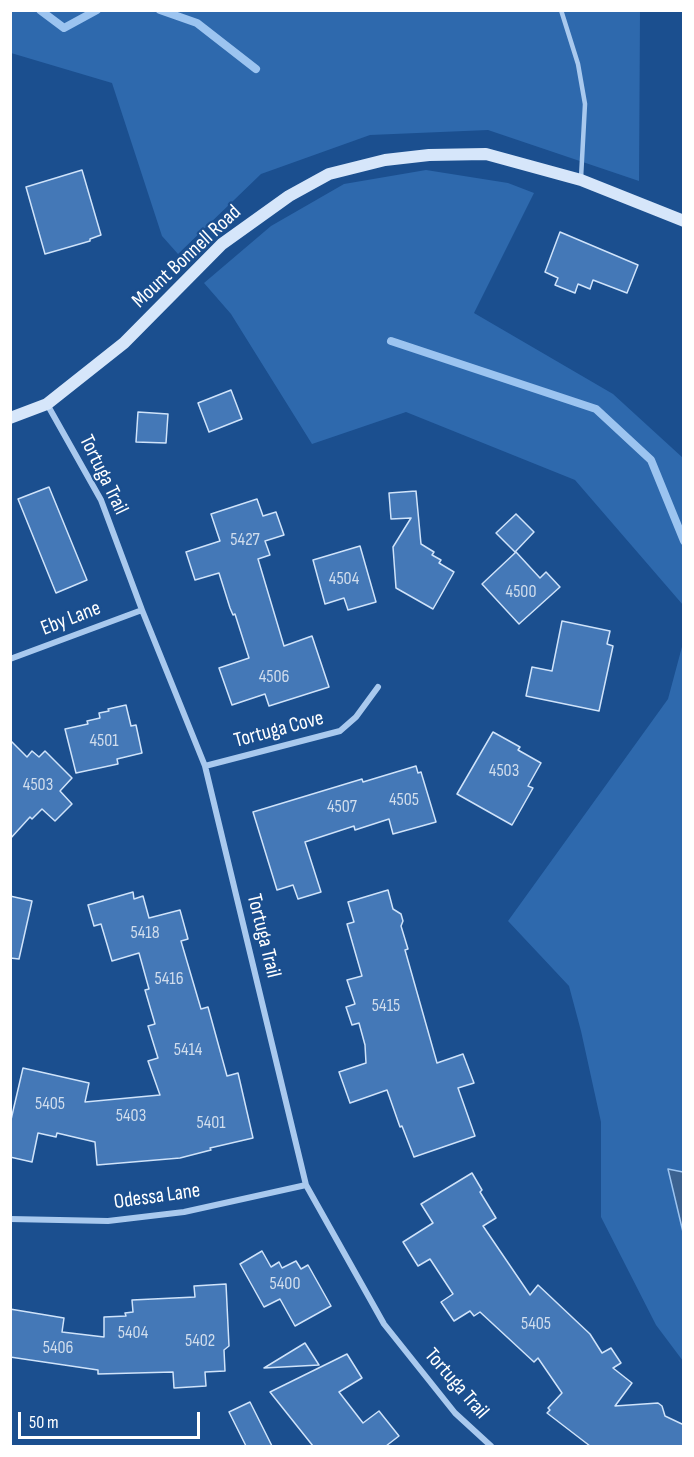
<!DOCTYPE html>
<style>
body{margin:0}
#map{position:relative;width:694px;height:1457px;overflow:hidden;background:#1b4f8f;font-family:"Sofia Sans Condensed",sans-serif}
canvas{display:block}
.frame{position:absolute;inset:0;border:12px solid #fff;pointer-events:none}
.scale{position:absolute;left:18px;top:1412px;width:182px;height:27px;box-sizing:border-box;border:3px solid #fff;border-top:0;padding-left:8px;font-size:18px;line-height:21px;white-space:nowrap;color:#fff;-webkit-text-stroke:4px #1b4f8f;paint-order:stroke}
</style>
<div id="map">
<canvas width="694" height="1457"></canvas>
<div class="frame"></div>
<div class="scale">50 m</div>
</div>
<script>
const g = document.querySelector('canvas').getContext('2d');
g.lineJoin = 'round';
function paint(path, color) { g.fillStyle = color; g.fill(path, 'evenodd'); }
const poly = rows => new Path2D(rows.map(r => 'M' + r).join(''));
function strokePath(path, color, width, dash) { g.strokeStyle = color; g.lineWidth = width; g.lineCap = dash ? 'butt' : 'round'; g.setLineDash(dash || []); g.stroke(path); }
function label(font, color, halo, rows, align = 'center') {
  g.font = font + ' "Sofia Sans Condensed",sans-serif'; g.lineWidth = 4.5; g.setLineDash([]); g.textBaseline = 'middle'; g.strokeStyle = halo; g.fillStyle = color; for (const [text, x, y, turn = 0] of rows) {
    g.save(); g.translate(x, y); g.rotate((+turn || 0) * Math.PI / 180); g.textAlign = isNaN(turn) ? turn : align; if (halo) g.strokeText(text, 0, 0); g.fillText(text, 0, 0); g.restore();
  }
}
paint(poly([
 [10,11,640,11,639,181,488,130,370,135,261,174,178,254,162,236,112,83,11,53],
 [426,170,508,183,534,193,474,313,613,394,683,458,683,605,575,480,406,412,312,444,231,314,204,283,271,226,344,184],
 [683,643,683,1172,668,1169,683,1232,683,1361,656,1325,601,1217,601,1122,581,1031,569,986,508,921,668,699]
]), '#2e69ad');
const water = poly([
 [668,1169,683,1172,683,1232,668,1169]
]);
paint(water, '#3c6290');
strokePath(water, '#9cc4f0', 1.5);
strokePath(poly([
 [40,10,64,28,97,10],
 [160,10,197,23,256,69],
 [391,341,596,409,651,460,684,541]
]), '#9cc4f0', 8);
const building = poly([
 [82,170,101,235,90,239,90,241,45,254,26,187,82,170],
 [560,232,638,265,627,293,593,280,590,289,578,284,575,293,555,285,558,278,545,272,560,232],
 [231,390,242,419,209,432,198,403,231,390],
 [138,412,168,414,166,443,136,442,138,412],
 [49,487,87,580,56,593,18,499,49,487],
 [416,491,421,544,434,552,432,555,441,560,439,563,454,572,433,609,396,588,393,547,411,518,391,519,389,493,416,491],
 [257,499,263,516,276,512,284,535,265,541,270,555,258,559,284,646,312,636,329,687,269,706,265,694,232,705,219,668,249,658,235,614,233,615,230,608,219,573,195,580,186,552,220,541,211,514,257,499],
 [516,514,534,532,515,552,496,533,516,514],
 [360,546,376,602,348,610,344,598,325,604,313,560,360,546],
 [516,552,540,578,546,572,560,587,519,624,482,584,516,552],
 [562,621,610,631,607,644,613,646,599,711,526,696,532,667,552,671,562,621],
 [126,705,131,726,136,725,142,753,117,759,118,764,76,773,65,729,88,724,87,721,100,718,99,713,109,711,108,709,126,705],
 [493,732,520,747,518,750,541,763,528,786,533,788,512,825,457,794,493,732],
 [10,740,27,757,32,751,39,757,45,751,72,778,60,791,72,804,55,821,42,809,32,819,30,817,10,839,10,740],
 [416,766,418,773,421,772,436,822,393,834,389,819,355,830,354,826,305,842,321,892,298,899,293,885,277,890,253,812,362,779,363,782,416,766],
 [388,890,393,909,401,914,403,921,401,926,408,949,405,950,437,1063,463,1054,474,1083,458,1088,475,1136,414,1157,402,1126,400,1127,387,1090,350,1103,339,1072,366,1063,365,1045,359,1023,352,1025,346,1007,355,1004,347,980,362,976,347,924,354,922,348,902,388,890],
 [133,892,134,899,143,896,149,918,180,910,188,939,181,941,201,1009,208,1007,227,1076,238,1073,253,1138,210,1148,211,1150,180,1158,97,1165,95,1142,57,1133,56,1137,38,1133,32,1162,10,1157,10,1124,23,1068,89,1083,85,1102,160,1095,148,1061,158,1058,148,1026,155,1024,145,990,149,989,139,953,112,961,101,924,94,926,88,905,133,892],
 [10,896,32,901,19,959,10,958,10,896],
 [472,1173,482,1190,480,1192,496,1218,483,1226,530,1295,538,1285,590,1334,602,1353,611,1348,621,1363,613,1368,632,1383,615,1406,658,1403,662,1406,665,1416,684,1425,684,1446,590,1446,547,1413,550,1410,548,1408,562,1393,538,1358,534,1362,480,1312,474,1316,470,1311,454,1321,441,1302,453,1294,430,1259,418,1266,403,1242,433,1223,421,1204,472,1173],
 [262,1251,271,1267,279,1262,282,1268,296,1261,301,1269,308,1265,331,1306,295,1326,280,1299,264,1307,240,1264,262,1251],
 [226,1284,229,1346,224,1350,225,1371,205,1372,206,1386,174,1388,173,1372,98,1374,98,1370,10,1357,10,1309,64,1318,62,1332,104,1337,104,1317,126,1316,125,1313,133,1312,132,1300,195,1297,194,1286,226,1284],
 [305,1343,319,1365,264,1368,305,1343],
 [347,1354,362,1378,339,1392,363,1423,379,1411,399,1436,386,1446,313,1446,270,1392,347,1354],
 [250,1402,272,1446,246,1446,229,1412,250,1402]
]);
paint(building, '#4478b7');
strokePath(building, '#cfe3fa', 1.5);
strokePath(poly([
 [561,10,578,64,585,104,581,178]
]), '#a9c9ee', 4.5);
strokePath(poly([
 [47,404,101,500,142,610,205,766,306,1185,384,1324,455,1413,491,1446],
 [10,659,142,610],
 [205,766,340,731,356,717,378,687],
 [10,1219,108,1221,184,1212,306,1185]
]), '#a9c9ee', 6);
strokePath(poly([
 [10,418,47,404,124,343,222,244,289,196,329,174,385,160,429,155,486,154,581,180,684,221]
]), '#d6e6fa', 12);
label('18px', '#d0dded', null, [
 ["5427",245,540],
 ["4504",344,579],
 ["4500",521,592],
 ["4506",274,677],
 ["4501",104,741],
 ["4503",504,771],
 ["4503",38,785],
 ["4505",404,800],
 ["4507",342,807],
 ["5418",145,933],
 ["5416",169,979],
 ["5415",386,1006],
 ["5414",188,1050],
 ["5405",50,1104],
 ["5403",131,1116],
 ["5401",211,1123],
 ["5400",285,1284],
 ["5405",536,1324],
 ["5404",133,1333],
 ["5402",200,1341],
 ["5406",58,1348]
]);
label('21px', '#fff', '#1b4f8f', [
 ["Mount Bonnell Road",187,257,-43],
 ["Tortuga Trail",103,475,64],
 ["Eby Lane",71,619,-21],
 ["Tortuga Cove",279,730,-15],
 ["Tortuga Trail",263,936,76],
 ["Odessa Lane",157,1197,-8],
 ["Tortuga Trail",456,1384,49]
]);
</script>
